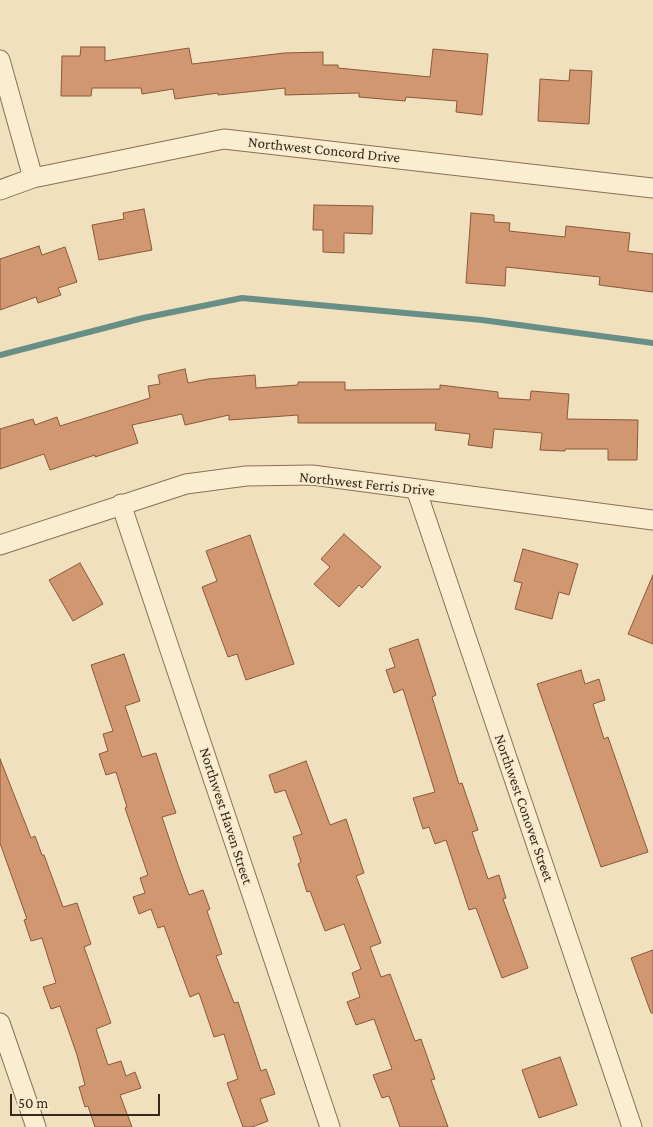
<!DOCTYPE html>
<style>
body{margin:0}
#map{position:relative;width:653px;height:1127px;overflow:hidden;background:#f0e0bd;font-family:"Crimson Pro",serif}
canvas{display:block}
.scale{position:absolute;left:10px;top:1094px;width:150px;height:22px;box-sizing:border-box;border:2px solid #37281b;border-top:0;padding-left:6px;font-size:15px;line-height:18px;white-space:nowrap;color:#37281b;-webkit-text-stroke:4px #f7eacd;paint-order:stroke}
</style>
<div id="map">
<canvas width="653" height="1127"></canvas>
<div class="scale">50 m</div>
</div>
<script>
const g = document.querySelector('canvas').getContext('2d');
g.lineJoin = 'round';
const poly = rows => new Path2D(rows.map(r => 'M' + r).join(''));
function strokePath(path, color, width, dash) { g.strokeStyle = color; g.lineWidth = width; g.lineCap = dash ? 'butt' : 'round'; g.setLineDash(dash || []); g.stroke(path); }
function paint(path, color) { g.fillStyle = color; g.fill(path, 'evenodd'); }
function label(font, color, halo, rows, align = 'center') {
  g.font = font + ' "Crimson Pro",serif'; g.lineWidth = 4; g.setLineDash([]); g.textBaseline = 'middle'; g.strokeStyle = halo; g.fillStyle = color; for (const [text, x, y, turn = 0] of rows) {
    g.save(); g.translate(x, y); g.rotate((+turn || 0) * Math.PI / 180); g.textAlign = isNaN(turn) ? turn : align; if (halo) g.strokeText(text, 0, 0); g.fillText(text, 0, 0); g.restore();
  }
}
strokePath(poly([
 [0,355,143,318,242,298,482,320,653,343]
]), '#688f85', 6);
const building = poly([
 [81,47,105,47,105,61,189,48,192,64,284,53,323,52,323,65,338,65,338,68,430,77,433,49,488,54,482,115,456,112,457,101,406,97,405,101,359,97,359,93,285,95,285,88,218,95,218,93,175,99,173,89,142,94,141,88,92,88,91,96,61,96,62,56,80,56,81,47],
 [570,70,592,71,589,124,538,121,540,79,569,81,570,70],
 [314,205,373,206,372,234,344,233,344,253,323,252,323,230,313,230,314,205],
 [144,209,152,250,99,260,92,225,124,219,123,213,144,209],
 [471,213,494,215,494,222,510,223,509,231,565,237,566,226,630,233,628,251,653,254,653,292,599,285,600,277,506,267,505,286,466,283,471,213],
 [39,246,42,255,65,247,77,282,58,288,61,295,38,303,36,297,0,310,0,259,39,246],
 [185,369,188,383,208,379,255,375,256,388,298,385,298,382,345,382,345,390,440,389,440,385,498,392,498,398,530,400,531,391,569,394,567,419,638,420,637,460,608,460,608,449,565,449,565,451,540,450,542,433,494,429,492,448,468,445,470,434,435,430,436,423,298,423,298,415,229,420,229,415,185,425,182,414,132,425,138,443,95,457,95,455,50,470,44,454,0,469,0,429,33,419,35,425,57,417,60,426,150,398,148,386,160,384,158,375,185,369],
 [344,534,381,567,362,588,359,585,339,607,314,584,330,567,321,559,344,534],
 [250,535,294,664,246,680,237,654,228,657,202,587,217,581,206,551,250,535],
 [523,549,578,564,569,595,559,592,552,619,515,609,522,583,514,581,523,549],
 [80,563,103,604,73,621,49,580,80,563],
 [653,575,653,644,628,634,653,575],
 [418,639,436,695,432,697,459,784,462,783,478,830,472,832,488,879,499,875,506,898,503,899,528,968,502,978,476,908,469,910,446,840,435,844,429,827,423,829,413,798,435,792,403,689,394,693,386,670,395,667,389,649,418,639],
 [124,654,140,701,125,706,142,757,156,753,169,793,176,813,162,817,178,865,189,895,203,890,210,909,207,911,222,954,216,956,234,1003,238,1002,261,1071,266,1069,275,1094,260,1099,268,1121,252,1127,243,1127,227,1083,238,1079,224,1034,214,1037,199,993,190,997,164,926,158,928,151,909,139,914,133,897,145,893,140,878,148,875,125,808,127,807,116,772,106,775,99,754,108,751,103,734,113,731,91,665,124,654],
 [581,670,585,684,599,679,605,700,593,704,604,739,608,737,648,852,601,867,537,684,581,670],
 [0,759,31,838,35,836,42,855,44,855,63,907,77,903,91,944,84,947,111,1023,96,1029,108,1065,121,1061,126,1076,135,1072,141,1088,120,1095,132,1127,95,1127,88,1106,85,1107,79,1087,85,1085,77,1055,60,1006,51,1009,43,987,56,983,42,938,31,941,24,920,27,919,0,843,0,759],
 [306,761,330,825,346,819,364,873,356,876,381,943,370,947,381,977,390,974,415,1041,421,1039,435,1079,431,1080,448,1127,400,1127,389,1096,382,1098,373,1075,392,1069,374,1019,356,1025,347,1002,360,997,352,973,361,969,344,924,325,931,310,891,307,892,298,864,301,862,293,837,302,834,285,790,275,793,269,775,306,761],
 [653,950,653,1013,651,1013,631,958,653,950],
 [560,1057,577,1105,539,1118,522,1070,560,1057]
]);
paint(building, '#d09771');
strokePath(building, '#89583a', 1);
const street = poly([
 [0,60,33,178],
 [0,190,33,178,224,139,653,188],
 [416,489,632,1127],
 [121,504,330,1127],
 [0,545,186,484,246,476,312,475,653,520],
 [0,1023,36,1127]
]);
strokePath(street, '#897055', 21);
strokePath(street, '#fbedd0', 19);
label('15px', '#37281b', '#f7eacd', [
 ["Northwest Concord Drive",324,150,6],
 ["Northwest Ferris Drive",367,484,6],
 ["Northwest Conover Street",524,808,71],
 ["Northwest Haven Street",226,816,72]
]);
</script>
